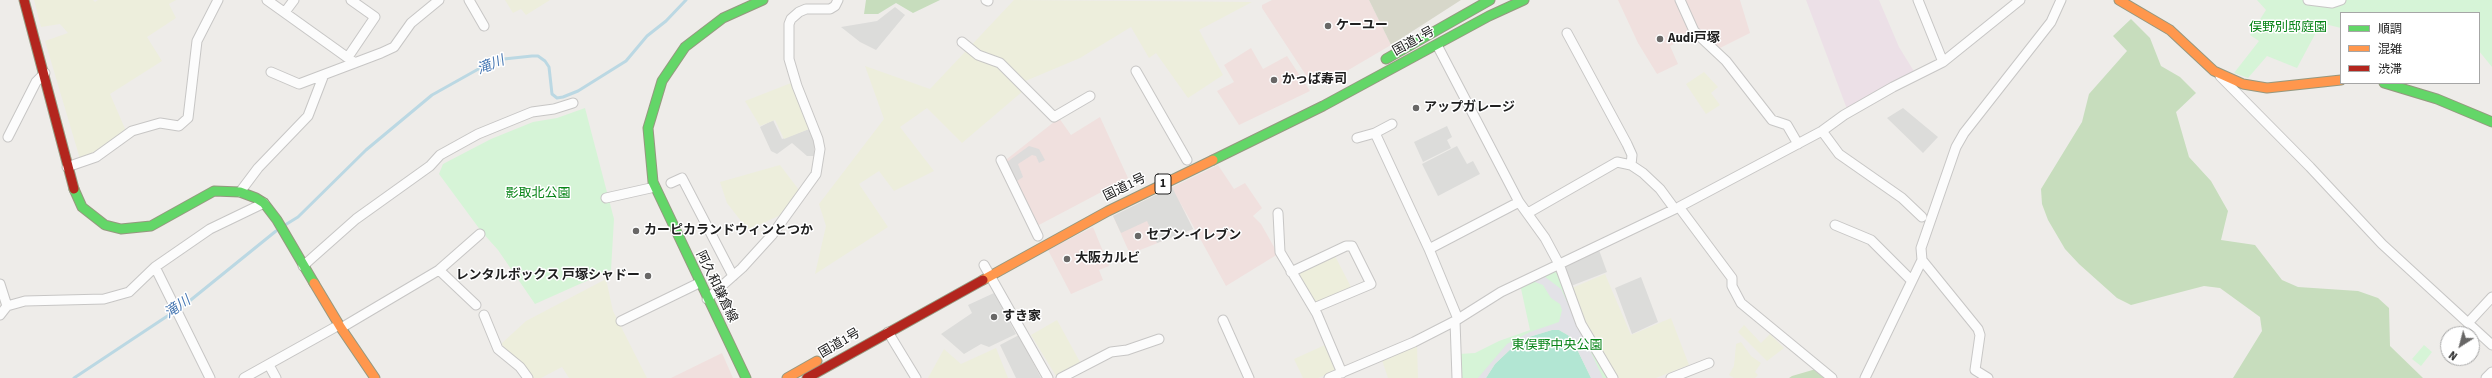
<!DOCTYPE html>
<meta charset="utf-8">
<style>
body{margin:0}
#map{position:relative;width:2492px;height:378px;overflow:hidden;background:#eeece9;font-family:"Source Sans 3","Noto Sans JP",sans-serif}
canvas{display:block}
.legend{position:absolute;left:2340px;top:12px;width:140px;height:72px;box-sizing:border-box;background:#fff;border:1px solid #a6a6a6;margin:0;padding:5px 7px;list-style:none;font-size:12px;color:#202020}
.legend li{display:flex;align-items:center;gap:8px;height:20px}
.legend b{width:20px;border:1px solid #a6a6a6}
.north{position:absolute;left:2440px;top:326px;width:40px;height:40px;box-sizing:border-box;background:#fff;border:1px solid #a6a6a6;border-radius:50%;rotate:216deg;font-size:11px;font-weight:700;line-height:16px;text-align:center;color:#202020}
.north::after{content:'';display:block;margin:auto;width:14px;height:18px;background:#686766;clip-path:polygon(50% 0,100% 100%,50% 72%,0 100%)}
</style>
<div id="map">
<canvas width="2492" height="378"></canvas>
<ul class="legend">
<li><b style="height:5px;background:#63d668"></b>順調</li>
<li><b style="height:5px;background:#ff974d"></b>混雑</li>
<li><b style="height:5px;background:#b3261e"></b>渋滞</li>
</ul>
<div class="north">N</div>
</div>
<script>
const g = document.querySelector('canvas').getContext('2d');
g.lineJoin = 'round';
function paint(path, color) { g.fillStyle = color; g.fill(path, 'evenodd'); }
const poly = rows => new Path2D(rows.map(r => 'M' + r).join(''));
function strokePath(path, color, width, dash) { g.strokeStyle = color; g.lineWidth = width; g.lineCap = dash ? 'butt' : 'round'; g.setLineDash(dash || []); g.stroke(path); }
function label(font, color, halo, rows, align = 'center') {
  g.font = font + ' "Source Sans 3","Noto Sans JP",sans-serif'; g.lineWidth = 3; g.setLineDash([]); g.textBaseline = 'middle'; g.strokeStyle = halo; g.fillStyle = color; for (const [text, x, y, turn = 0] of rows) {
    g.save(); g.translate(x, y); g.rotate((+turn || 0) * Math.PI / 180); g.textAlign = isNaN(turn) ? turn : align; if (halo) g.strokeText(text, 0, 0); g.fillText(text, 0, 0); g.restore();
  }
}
paint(poly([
 [1272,0,1369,0,1391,45,1345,72,1313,86,1262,8,1262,5],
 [1618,0,1676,0,1692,35,1670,46,1678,64,1657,74,1638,43],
 [1683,0,1740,0,1750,33,1718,49,1695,27],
 [1251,48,1263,69,1287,56,1310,91,1239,125,1217,91,1234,82,1224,65],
 [1100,117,1128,178,1037,226,1005,163,1007,159,1059,118,1071,135],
 [1218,165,1234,189,1245,183,1262,208,1253,216,1261,224,1278,254,1226,286,1179,200,1193,229,1130,254,1113,216],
 [1093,227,1109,266,1099,270,1103,280,1071,294,1048,250],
 [722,353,733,378,671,378]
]), '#f0e0de');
paint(poly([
 [1806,0,1879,0,1899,47,1915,73,1847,109]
]), '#ece0e7');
paint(poly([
 [895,7,905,15,876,50,860,42,841,27,877,21],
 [1903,108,1938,137,1923,153,1887,118],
 [773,120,782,139,809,129,814,143,814,156,807,156,792,143,777,154,771,151,760,127],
 [1447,126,1452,137,1447,140,1451,148,1423,162,1414,142],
 [1457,146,1467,164,1473,161,1480,174,1438,196,1422,164],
 [1172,187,1193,229,1157,243,1147,221,1121,233,1113,216],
 [1599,250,1607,272,1571,286,1564,268,1565,265],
 [1641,277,1658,322,1632,334,1615,288],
 [994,293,1016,334,989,347,981,344,964,354,941,334,972,313,968,305],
 [1019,335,1041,378,1016,378,1000,345]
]), '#dcdcda');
paint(poly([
 [1369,0,1461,0,1391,45]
]), '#d7d7ca');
paint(poly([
 [34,0,93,0,95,2,98,0,176,0,169,4,176,18,147,37,162,61,110,94,126,131,106,146,80,159,45,41,68,33,60,24,41,27],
 [505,0,550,0,526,15,521,9,513,13],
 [1014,0,1252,2,1199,30,1223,75,1188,98,1156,53,1149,58,1131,27,1080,58,1023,82,1023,91,962,143,927,108,900,127,934,171,894,191,879,171,859,184,888,227,815,274,826,226,819,204,884,119,865,66,930,89],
 [1704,72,1718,87,1711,93,1720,105,1706,114,1686,84],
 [791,83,809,129,784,139,775,120,760,126,745,101],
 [780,165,799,190,792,205,785,213,748,230,727,203,720,182],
 [1335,256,1352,289,1318,304,1312,303,1299,273],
 [1605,274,1631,335,1671,318,1689,365,1656,378,1618,378,1584,319,1572,288],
 [606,279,613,311,647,378,569,378,562,367,541,378,532,378,522,364,501,344,526,321],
 [1057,320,1080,362,1056,376,1031,335],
 [1744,325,1761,343,1770,334,1784,348,1767,361,1738,332],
 [1741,342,1751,356,1761,363,1755,372,1758,375,1755,378,1734,378,1729,375,1734,366,1736,344],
 [1327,344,1337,369,1336,371,1318,378,1303,378,1294,359],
 [1417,346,1418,378,1388,378,1382,360],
 [996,348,1008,378,928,378,944,349,961,364]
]), '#edeedc');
paint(poly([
 [866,0,940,0,913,13,896,3,878,14,864,14],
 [2131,19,2150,38,2161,66,2180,77,2196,93,2176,112,2189,157,2211,181,2228,211,2221,240,2255,245,2282,280,2298,287,2358,291,2378,298,2389,308,2390,346,2423,378,2233,378,2262,331,2260,317,2220,288,2204,286,2131,305,2117,298,2079,264,2065,249,2048,220,2042,204,2041,189,2082,122,2089,94,2127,51,2113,36],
 [1816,369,1825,378,1789,378,1792,376]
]), '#c7ddbd');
paint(poly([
 [2257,0,2492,0,2492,67,2479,51,2479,13,2341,13,2341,28,2321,23,2297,68,2267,56,2248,78,2234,73,2259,41,2250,35,2266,10],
 [585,108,614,219,611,270,535,304,498,250,481,231,439,174,443,164,491,139,533,122,557,118],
 [1559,264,1567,289,1613,378,1460,378,1459,354,1475,353,1499,341,1530,330,1520,284],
 [2424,345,2432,352,2421,366,2412,359]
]), '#d6f4d7');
paint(poly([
 [1552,330,1559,330,1571,337,1591,378,1486,378,1495,364,1514,346,1529,337]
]), '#b2e6d3');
paint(poly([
 [1540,273,1561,289,1603,378,1591,378,1571,337,1559,330,1552,330,1529,337,1514,346,1495,364,1486,378,1478,378,1507,344,1530,332,1559,322,1562,310,1560,304,1551,298,1543,285,1527,279]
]), '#e3e2e7');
paint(poly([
 [1029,146,1039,149,1045,160,1039,163,1036,156,1032,155,1018,164,1023,177,1017,181,1007,162]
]), '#dddcdb');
strokePath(poly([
 [285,225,298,217,366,150,432,95,482,67,504,59,532,56,538,56,545,61,549,67,552,94,557,98,563,97,578,91,626,61,647,36,666,21,686,0],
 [74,378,187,303,276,231]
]), '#bbd8e3', 3);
const street = poly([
 [267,0,355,63],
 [469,0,484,26],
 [986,0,988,1],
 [1680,0,1694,31,1726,61,1772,120,1787,125,1798,144],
 [1918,0,1943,62],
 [2308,0,2332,3,2341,0],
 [285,12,294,0],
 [1567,33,1627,144,1632,155,1631,165],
 [962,42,978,55,1000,63,1054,117,1090,96],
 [1437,45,1519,202,1545,238,1559,264,1581,324,1613,378],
 [348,57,375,17,351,0],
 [1136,71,1187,160],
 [271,72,299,84,381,53,394,47,411,23,439,0],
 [2220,76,2310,167,2382,244,2492,345],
 [1822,131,1839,154,1902,198,1922,217],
 [1375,133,1429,249,1458,319],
 [8,137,36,82,45,73],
 [1357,138,1375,133,1392,124],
 [1001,160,1038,236],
 [67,167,96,157,132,131,160,123,179,126,188,118,197,41,218,0],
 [671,183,682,178,733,276],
 [240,192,258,168,308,116,323,77],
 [606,198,655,187],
 [1679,207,1732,278,1732,286,1741,303,1832,378],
 [1278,213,1280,252,1317,314,1342,373],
 [1528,213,1617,162,1631,165,1643,173,1660,189,1674,208],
 [1835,225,1871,240,1912,281],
 [1429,249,1519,202],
 [1922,260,1978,329,1980,335,1975,370,1988,378],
 [984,265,1048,378],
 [303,266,356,219,430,166,440,155,478,134,532,112,554,109,573,103],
 [155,267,210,378],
 [439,270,476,305],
 [1291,272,1346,246,1352,246,1371,284,1314,308],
 [0,284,7,306],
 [707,299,742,268,772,235,816,174,820,149,818,139,797,86,789,59,789,24,791,19,799,12,806,9,830,9,835,6,838,0],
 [0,315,7,306,25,301,104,299,129,292,155,267,210,229,264,203],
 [484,315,498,349,520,367,528,378],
 [1223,320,1249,378],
 [621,321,699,283],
 [1455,321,1457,378],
 [2468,323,2492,297],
 [341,328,439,270,480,234],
 [888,332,916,378],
 [269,365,276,378],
 [244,378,339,325],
 [1061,378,1111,352,1127,350,1159,339],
 [1329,378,1414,342,1455,321,1501,292,1679,207,1822,131,1844,115,1893,87,1943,62,2020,0],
 [1671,378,1709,363],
 [1865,378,1922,260,1921,248,1956,147,1964,133,2051,22,2061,0],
 [2486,378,2492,372]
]);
const fast = poly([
 [1386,59,1490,0],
 [2384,83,2437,99,2492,122],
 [1213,160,1323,106,1489,16,1524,0],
 [74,189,82,207,105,225,121,229,151,226,214,191,240,192,256,198,264,203,277,220,314,283],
 [746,378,653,182,648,128,662,81,685,47,723,18,763,0]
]);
const slow = poly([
 [2119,0,2170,30,2214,71,2243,84,2267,88,2341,80],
 [983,280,1108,211,1213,160],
 [314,283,341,328,375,378],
 [787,378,817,361]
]);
const jam = poly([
 [24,0,74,189],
 [807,378,983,280]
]);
strokePath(street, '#c7c6c5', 11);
strokePath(fast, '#95987f', 11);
strokePath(slow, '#95987f', 11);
strokePath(jam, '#95987f', 11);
strokePath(street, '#fcfcfc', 9);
strokePath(fast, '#63d668', 9);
strokePath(slow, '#ff974d', 9);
strokePath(jam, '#b3261e', 9);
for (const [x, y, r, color] of [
 [1328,26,4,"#686766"],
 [1660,39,4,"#686766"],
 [1274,80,4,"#686766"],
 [1416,108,4,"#686766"],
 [636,231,4,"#686766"],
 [1138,236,4,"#686766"],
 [1067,259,4,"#686766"],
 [648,276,4,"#686766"],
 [994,317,4,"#686766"]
]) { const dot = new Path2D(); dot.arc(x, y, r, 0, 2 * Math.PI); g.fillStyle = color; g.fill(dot); strokePath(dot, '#fff', 1.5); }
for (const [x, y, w] of [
 [1163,184,16]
]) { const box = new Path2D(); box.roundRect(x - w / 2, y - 10, w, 20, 3); g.fillStyle = '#fff'; g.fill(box); strokePath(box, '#202020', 1); }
label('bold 12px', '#202020', null, [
 ["1",1163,184]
]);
label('bold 13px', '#202020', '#fff', [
 ["ケーユー",1336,26],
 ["Audi戸塚",1668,39],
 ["かっぱ寿司",1282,80],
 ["アップガレージ",1424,108],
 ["カーピカランドウィンとつか",644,231],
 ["セブン-イレブン",1146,236],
 ["大阪カルビ",1075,259],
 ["レンタルボックス 戸塚シャドー",640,276,"right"],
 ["すき家",1002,317]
], 'left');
label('13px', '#088418', '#fff', [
 ["俣野別邸庭園",2288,28],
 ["影取北公園",538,194],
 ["東俣野中央公園",1557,346]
]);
label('13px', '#202020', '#fff', [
 ["国道1号",1414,42,-29],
 ["国道1号",1125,188,-26],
 ["阿久和鎌倉線",716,287,64],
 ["国道1号",840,344,-30]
]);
label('italic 14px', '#4878b3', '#fff', [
 ["滝川",491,66,-21],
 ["滝川",178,308,-35]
]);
</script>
